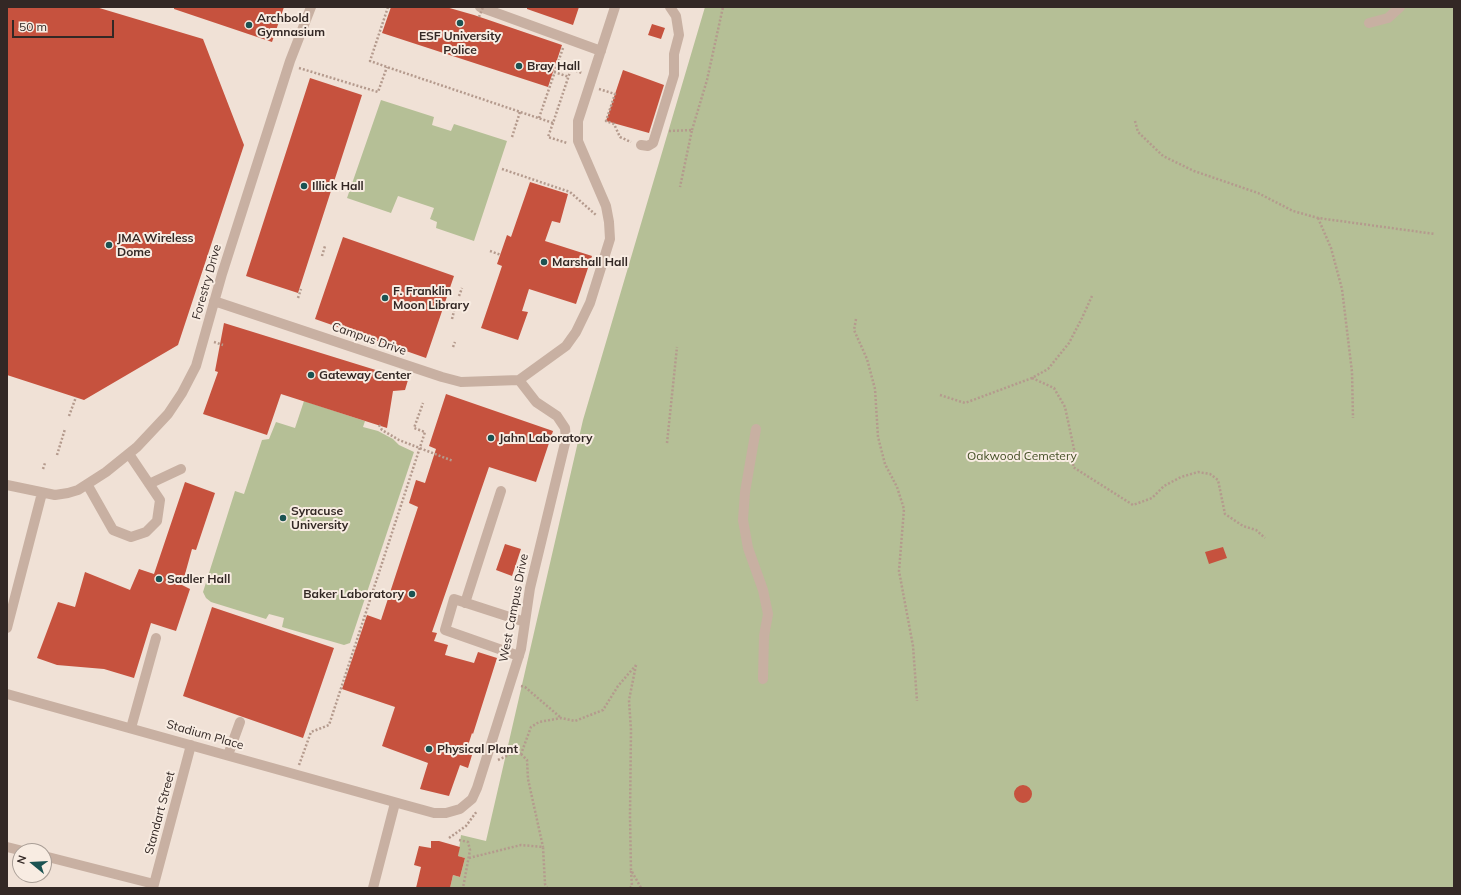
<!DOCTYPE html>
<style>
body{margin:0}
#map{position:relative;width:1461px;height:895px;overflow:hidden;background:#f0e1d6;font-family:Mulish,sans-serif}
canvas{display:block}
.frame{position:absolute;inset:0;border:8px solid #332825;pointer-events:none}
.north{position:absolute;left:12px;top:843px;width:40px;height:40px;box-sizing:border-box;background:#f8ece2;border:1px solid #a99e96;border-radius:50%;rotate:288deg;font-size:11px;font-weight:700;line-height:16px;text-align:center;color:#332825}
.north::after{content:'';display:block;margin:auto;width:14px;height:18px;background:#1b5352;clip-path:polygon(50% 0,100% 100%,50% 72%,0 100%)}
.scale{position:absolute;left:12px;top:20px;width:102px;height:18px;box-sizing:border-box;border:2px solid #332825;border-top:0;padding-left:5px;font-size:12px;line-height:14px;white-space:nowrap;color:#332825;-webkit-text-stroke:3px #f8ece2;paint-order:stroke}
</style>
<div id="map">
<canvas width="1461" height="895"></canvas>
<div class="frame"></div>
<div class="north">N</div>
<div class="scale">50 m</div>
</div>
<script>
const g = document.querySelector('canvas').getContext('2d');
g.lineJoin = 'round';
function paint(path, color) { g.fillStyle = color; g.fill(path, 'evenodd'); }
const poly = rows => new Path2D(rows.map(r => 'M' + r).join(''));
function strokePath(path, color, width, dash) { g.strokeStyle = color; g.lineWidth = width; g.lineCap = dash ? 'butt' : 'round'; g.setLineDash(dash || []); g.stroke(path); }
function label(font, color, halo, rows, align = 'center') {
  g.font = font + ' Mulish,sans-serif'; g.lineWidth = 4; g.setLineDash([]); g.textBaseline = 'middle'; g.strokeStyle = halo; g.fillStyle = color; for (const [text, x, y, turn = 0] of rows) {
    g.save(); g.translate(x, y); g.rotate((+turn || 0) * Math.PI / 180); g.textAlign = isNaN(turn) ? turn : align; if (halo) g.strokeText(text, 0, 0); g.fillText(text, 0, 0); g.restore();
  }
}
paint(poly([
 [705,7,1454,7,1454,888,450,888,453,875,460,877,465,858,458,856,461,835,486,841,583,420],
 [381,100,434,117,432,125,451,131,454,124,507,141,474,241,436,228,437,222,430,219,434,208,398,196,391,213,347,198],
 [304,401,365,421,363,427,378,431,393,439,399,445,414,452,350,643,344,645,282,627,284,618,269,614,266,619,211,602,206,598,203,592,235,491,244,494,262,440,269,439,276,422,295,428]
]), '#b5bf96');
paint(poly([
 [7,7,96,7,203,39,244,145,178,345,84,400,7,375],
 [174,7,284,7,272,42,174,9],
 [391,7,446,7,474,15,562,45,548,87,382,33],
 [527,7,579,7,573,25,527,9],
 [652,24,665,28,661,39,648,35],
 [623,70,664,85,649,133,606,121],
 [310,78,362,95,298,293,246,276],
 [530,182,568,194,560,223,552,221,545,241,592,256,576,304,529,289,522,311,528,312,518,340,481,328,502,266,497,264,507,235,511,237],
 [343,237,454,276,426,358,315,319],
 [224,323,408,380,405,390,393,391,387,428,281,394,267,435,203,414,218,372,215,371],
 [446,394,553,431,536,482,489,467,432,632,437,633,434,641,448,645,445,655,474,663,478,652,497,658,473,734,472,733,466,752,472,755,468,768,460,765,449,796,420,789,428,763,382,746,395,707,342,689,367,615,381,620,418,507,409,503,416,480,425,483,436,449,429,446],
 [185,482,215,493,196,550,192,549,182,585,190,589,176,631,151,623,134,678,104,669,57,665,37,658,58,602,75,607,85,572,130,590,139,569,154,574],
 [505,544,521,549,512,576,496,570],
 [1223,547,1227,558,1209,564,1205,552],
 [212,607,334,648,303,738,183,696],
 '1014 794a9 9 0 1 1 18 0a9 9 0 1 1-18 0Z',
 [431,841,439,841,460,847,458,856,465,858,460,877,453,875,450,888,416,888,421,867,414,865,419,846,431,848]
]), '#c6523e');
strokePath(poly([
 [388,7,370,61,387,67,553,123,571,69,582,73],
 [299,68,378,92,387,67],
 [554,72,569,77],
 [599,89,615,94,606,121,614,124,620,137,631,142],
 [539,118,563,48],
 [1135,121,1138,132,1163,156,1194,171,1258,193,1293,211,1318,218,1435,234],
 [553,123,548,137,567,143],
 [692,130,707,80,723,7],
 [669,131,692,130,680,187],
 [512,137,520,112],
 [502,169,570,192,596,215],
 [1318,218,1331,248,1342,289,1352,372,1353,418],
 [490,251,501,255],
 [322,256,325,246],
 [459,296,462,288],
 [298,298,301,289],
 [452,319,454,311],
 [856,319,854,330,867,359,875,389,878,437,885,464,897,487,904,509,899,571,913,646,917,701],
 [214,342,223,345],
 [453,347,455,342],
 [1032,378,1054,388,1065,407,1074,449,1073,467,1133,505,1152,498,1164,486,1181,477,1198,472,1210,474,1218,480,1225,514,1243,526,1256,530,1265,538],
 [940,395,965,403,1032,378,1048,369,1069,343,1082,318,1092,296],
 [69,416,76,397],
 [379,425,382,430,399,440,453,461],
 [667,443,677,347],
 [57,455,65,429],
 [43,469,45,463],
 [636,665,629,700,631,730,630,816,631,870,641,888],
 [521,686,525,687,560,717],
 [521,754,527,760,528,779,543,847],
 [498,760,513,753,521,754,531,727,539,722,561,718,575,721,603,710,618,686,636,665],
 [299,765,311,732,329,725,425,432,414,428,423,403],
 [449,838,466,826,477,811],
 [459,840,468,842,470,850,463,888],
 [469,858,521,845,543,847,545,884,547,888],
 [630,888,632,886,631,871]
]), '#b49a8d', 2.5, [2, 2]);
strokePath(poly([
 [480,7,601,51],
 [1369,23,1388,18,1400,7],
 [641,145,648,146,653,143,674,75,674,54,679,35,676,16,670,7],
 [214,301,442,377,461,382,519,380],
 [519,380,566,346,576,332,590,303,610,239,609,222,606,206,578,141,578,121,615,7],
 [756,429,745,492,743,520,748,548,763,590,768,614,764,636,763,679],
 [87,484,113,530,131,537,146,532,157,521,160,500,129,454],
 [149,484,181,469],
 [7,485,55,495,68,493,78,490,106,472,137,447,168,414,182,393,196,366,222,274,290,61,311,7],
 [465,603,501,491],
 [7,628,42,493],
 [519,656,445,630,454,599,525,622],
 [7,694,405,805,434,813,446,813,460,809,472,799,477,788,521,649,530,588,566,439,565,428,557,416,536,402,519,380],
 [131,728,156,638],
 [228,755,240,722],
 [7,847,23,851],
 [44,856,154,884],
 [153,888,191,745],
 [373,888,395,803]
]), '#c8b0a2', 10);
strokePath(poly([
 [479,17,483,7]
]), '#b49a8d', 2.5, [2, 2]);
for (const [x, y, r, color] of [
 [460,23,4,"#1b5352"],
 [249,25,4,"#1b5352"],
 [519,66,4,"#1b5352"],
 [304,186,4,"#1b5352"],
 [109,245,4,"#1b5352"],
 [544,262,4,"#1b5352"],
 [385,298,4,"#1b5352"],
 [311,375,4,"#1b5352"],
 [491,438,4,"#1b5352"],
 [283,518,4,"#1b5352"],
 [159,579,4,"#1b5352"],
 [412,594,4,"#1b5352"],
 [429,749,4,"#1b5352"]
]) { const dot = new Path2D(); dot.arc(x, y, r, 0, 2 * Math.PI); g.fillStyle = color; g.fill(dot); strokePath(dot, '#f8ece2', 1.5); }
label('bold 12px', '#332825', '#f8ece2', [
 ["Archbold",257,18],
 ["Gymnasium",257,32],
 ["ESF University",460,36,"center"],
 ["Police",460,50,"center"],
 ["Bray Hall",527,66],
 ["Illick Hall",312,186],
 ["JMA Wireless",117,238],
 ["Dome",117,252],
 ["Marshall Hall",552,262],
 ["F. Franklin",393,291],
 ["Moon Library",393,305],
 ["Gateway Center",319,375],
 ["Jahn Laboratory",499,438],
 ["Syracuse",291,511],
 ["University",291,525],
 ["Sadler Hall",167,579],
 ["Baker Laboratory",404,594,"right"],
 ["Physical Plant",437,749]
], 'left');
label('12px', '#332825', '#f8ece2', [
 ["Forestry Drive",207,282,-74],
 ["Campus Drive",369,339,19],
 ["West Campus Drive",514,608,-79],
 ["Stadium Place",205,735,16],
 ["Standart Street",160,813,-75]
]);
label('12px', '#465128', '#f8ece2', [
 ["Oakwood Cemetery",1022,456]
]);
</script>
